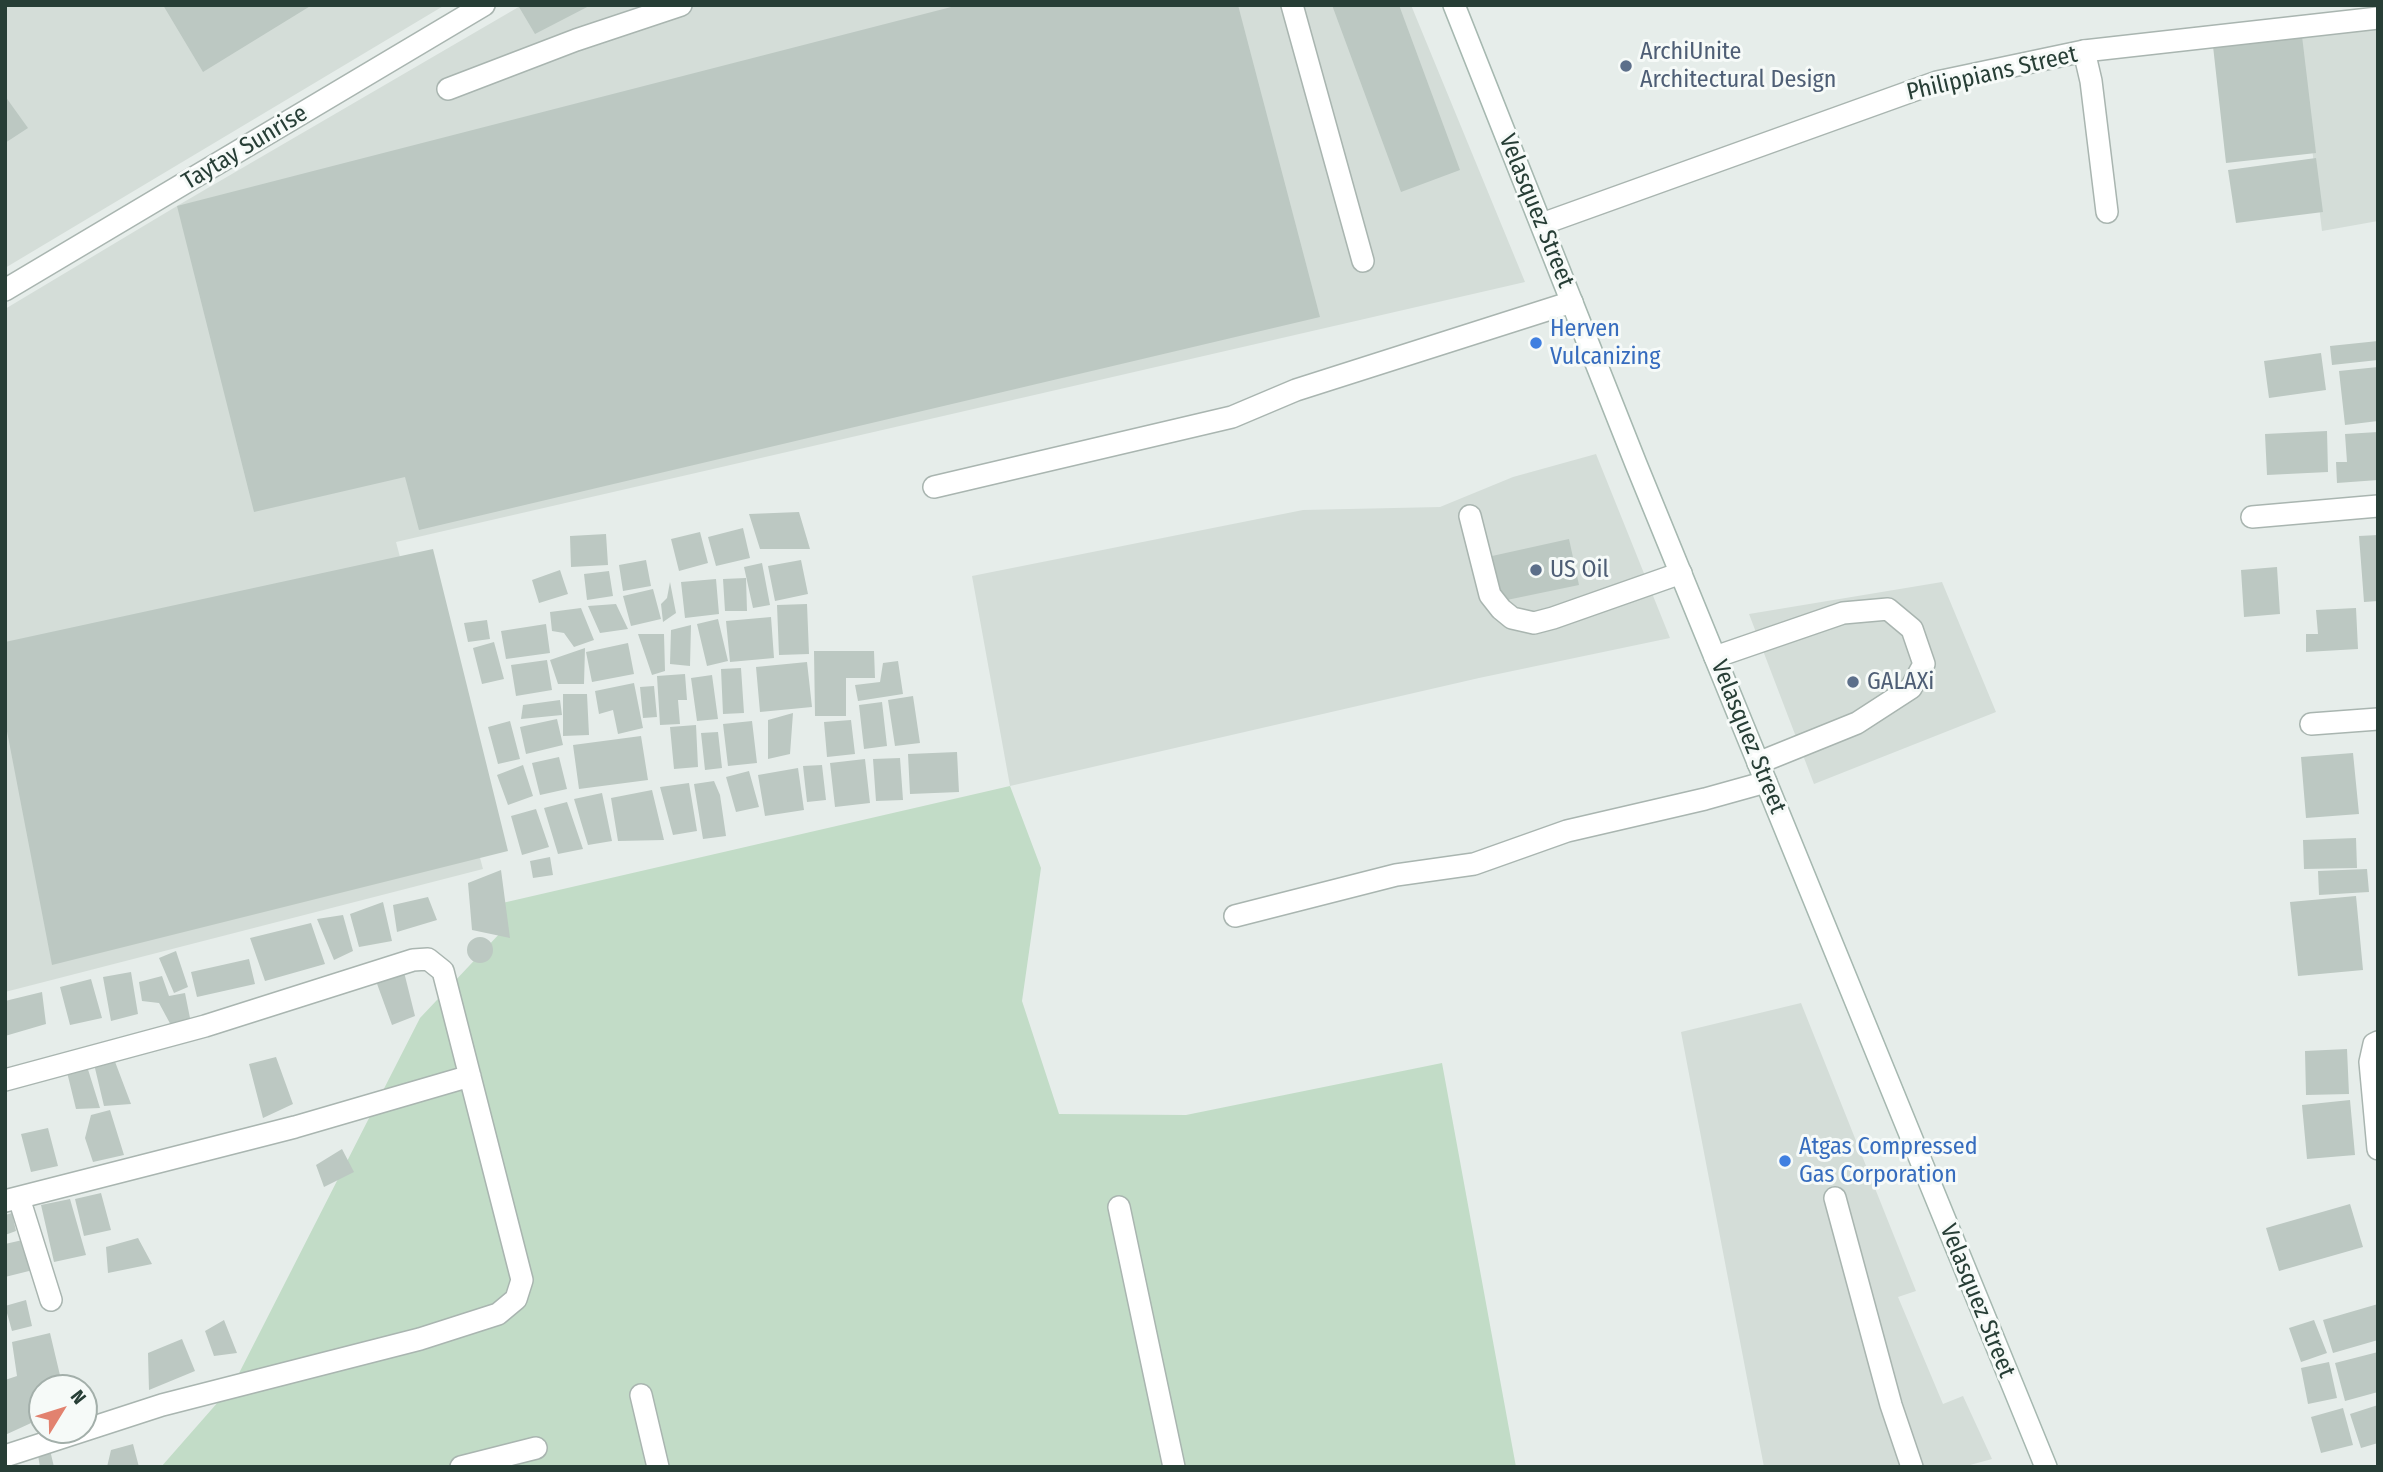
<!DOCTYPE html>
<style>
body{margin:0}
#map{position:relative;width:2383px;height:1472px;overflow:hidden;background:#e6edea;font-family:"Fira Sans Condensed",sans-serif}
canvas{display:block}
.frame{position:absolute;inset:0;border:7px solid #273e36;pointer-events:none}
.north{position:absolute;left:28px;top:1374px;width:70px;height:70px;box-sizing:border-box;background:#f6faf8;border:2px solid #a3afaa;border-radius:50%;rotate:52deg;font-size:19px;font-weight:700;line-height:28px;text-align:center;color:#273e36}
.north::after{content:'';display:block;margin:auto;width:24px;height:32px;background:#e2826f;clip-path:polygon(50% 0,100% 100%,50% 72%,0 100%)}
</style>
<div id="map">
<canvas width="2383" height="1472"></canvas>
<div class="frame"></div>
<div class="north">N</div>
</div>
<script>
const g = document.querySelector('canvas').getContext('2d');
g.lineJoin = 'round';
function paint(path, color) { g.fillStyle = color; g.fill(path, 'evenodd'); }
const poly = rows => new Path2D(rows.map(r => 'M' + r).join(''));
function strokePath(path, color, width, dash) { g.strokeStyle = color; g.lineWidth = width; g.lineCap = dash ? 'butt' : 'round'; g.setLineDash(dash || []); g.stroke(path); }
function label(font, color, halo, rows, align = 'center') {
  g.font = font + ' "Fira Sans Condensed",sans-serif'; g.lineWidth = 6; g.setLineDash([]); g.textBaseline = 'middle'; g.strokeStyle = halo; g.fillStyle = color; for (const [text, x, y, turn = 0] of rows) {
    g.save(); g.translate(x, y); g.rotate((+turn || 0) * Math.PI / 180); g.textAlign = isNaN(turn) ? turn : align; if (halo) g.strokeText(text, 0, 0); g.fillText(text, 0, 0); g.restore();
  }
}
paint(poly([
 [5,5,445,5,5,268],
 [522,5,1411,5,1525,282,396,542,483,869,5,992,5,309,177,206],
 [2378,25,2378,221,2322,231,2298,32],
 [1596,454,1670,638,1479,678,1010,786,972,576,1303,510,1440,507,1513,477],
 [1942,582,1996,712,1814,784,1749,614],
 [1801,1003,1916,1291,1898,1297,1943,1404,1963,1396,1992,1459,1970,1465,1970,1467,1764,1467,1681,1032]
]), '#d4ddd8');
paint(poly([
 [1010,786,1041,868,1022,1001,1059,1114,1186,1115,1442,1063,1516,1467,161,1467,233,1385,420,1018,502,931,498,904]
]), '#c2dcc7');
paint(poly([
 [163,5,312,5,203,72],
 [522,5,591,5,535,34,519,7],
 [959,5,1238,5,1320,317,419,530,405,477,254,512,177,206],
 [1332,5,1399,5,1460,170,1401,192],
 [2302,36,2316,153,2226,163,2213,46],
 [5,96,28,128,5,143],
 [2316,158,2323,212,2236,223,2228,170],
 [2378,341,2378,360,2332,365,2330,346],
 [2321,353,2326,390,2269,398,2264,361],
 [2378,367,2378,421,2345,425,2339,371],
 [2327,431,2328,472,2267,475,2265,434],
 [2378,432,2378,480,2337,483,2336,462,2347,462,2345,434],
 [799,512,810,549,760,549,749,514],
 [743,528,750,558,716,566,708,537],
 [700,532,708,563,679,571,671,539],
 [606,534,608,565,571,567,570,536],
 [2378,535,2378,601,2364,602,2359,536],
 [1569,539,1579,585,1502,601,1492,556],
 [433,549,508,851,52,965,5,721,5,642],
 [646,560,651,586,623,591,619,565],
 [801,560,808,594,775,601,768,566],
 [762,563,770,605,753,608,744,567],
 [2277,567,2280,614,2244,617,2241,570],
 [560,570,568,594,539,603,532,580],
 [609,571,613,596,587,600,584,574],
 [746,578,747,611,725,611,723,579],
 [716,579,719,614,685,618,681,582],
 [670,582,676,613,663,622,661,604,667,598],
 [653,589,661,619,631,626,623,596],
 [616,604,628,629,600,633,588,606],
 [807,604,809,654,779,655,777,605],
 [581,608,594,640,574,647,564,633,552,631,550,612],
 [2356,608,2358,649,2306,652,2306,634,2318,634,2316,610],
 [771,617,774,658,730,662,726,621],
 [718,619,728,661,707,666,697,624],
 [487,620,490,639,468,642,464,623],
 [546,624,550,653,506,659,501,631],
 [691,625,690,666,670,664,671,630],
 [638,634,664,634,665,671,652,675],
 [494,642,504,679,482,684,473,648],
 [628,643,634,674,592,682,586,652],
 [585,648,584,684,558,684,550,660],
 [814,651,874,651,875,678,846,678,846,716,815,716],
 [547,660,552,690,516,696,511,665],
 [898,661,903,694,858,701,855,685,880,682,883,663],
 [807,662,812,707,760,712,756,667],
 [741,668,744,713,723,714,721,669],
 [685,674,687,700,678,700,680,724,660,725,657,676],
 [712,675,718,719,697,721,691,678],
 [634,683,643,728,618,734,613,710,599,714,595,691],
 [654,686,657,717,643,718,640,687],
 [563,694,587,694,589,735,563,736],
 [913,696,920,743,895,746,888,700],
 [560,700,562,715,521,719,523,705],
 [882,702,887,746,864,749,859,705],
 [793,713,790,754,768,759,768,720],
 [557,719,563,745,526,754,520,727],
 [851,720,855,754,827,757,824,722],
 [510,721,520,759,498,764,488,727],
 [752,721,757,763,728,766,723,724],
 [696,725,698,767,674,769,670,727],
 [718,732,722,768,705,770,701,733],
 [641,736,648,780,579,789,573,745],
 [957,752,959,792,910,794,908,754],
 [2353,753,2359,814,2306,818,2301,757],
 [559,757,567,789,540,795,532,763],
 [900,758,903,800,876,801,873,759],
 [865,759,870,803,835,807,830,763],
 [523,765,533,796,508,805,497,775],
 [822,765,826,800,807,802,803,766],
 [798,768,804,810,765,816,758,775],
 [749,771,759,807,736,812,726,777],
 [714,781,720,795,726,836,703,839,694,784],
 [689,783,697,831,673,835,660,787],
 [652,790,664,840,618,841,611,798],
 [602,793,612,841,588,845,574,799],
 [567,802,583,849,558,854,544,808],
 [536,809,549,847,522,855,511,816],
 [2356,838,2357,868,2304,869,2303,840],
 [550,857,553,875,533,878,530,861],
 [2367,869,2369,892,2319,895,2318,871],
 [501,870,510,938,472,930,468,883],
 [2356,896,2363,970,2298,976,2290,902],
 [428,897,437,920,397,932,393,905],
 [383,902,392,941,359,947,350,914],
 [343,915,353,951,334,960,317,919],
 [311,923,325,964,265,981,250,938],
 '467 950a13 13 0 1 1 26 0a13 13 0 1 1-26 0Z',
 [176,951,188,987,174,993,159,958],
 [249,959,255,984,197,997,191,972],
 [131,972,138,1014,111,1021,103,977],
 [404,972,415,1016,392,1025,376,981],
 [162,976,169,996,185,993,192,1028,173,1029,159,1003,142,1001,139,982],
 [91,979,102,1018,70,1025,60,987],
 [42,992,46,1024,5,1036,5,1001],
 [2347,1049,2349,1094,2306,1095,2305,1051],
 [276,1057,293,1104,263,1118,249,1064],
 [114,1059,131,1104,104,1106,94,1064],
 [86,1063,100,1108,76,1109,66,1068],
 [2350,1100,2355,1155,2307,1159,2302,1105],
 [110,1110,124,1155,93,1162,85,1138,91,1115],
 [48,1128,58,1166,31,1172,21,1134],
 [342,1149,354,1172,324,1187,316,1165],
 [101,1193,111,1230,84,1236,75,1199],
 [70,1199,86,1255,54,1262,41,1205],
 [2350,1204,2363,1247,2279,1271,2266,1228],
 [12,1213,16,1231,5,1235,5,1215],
 [138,1238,152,1264,108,1273,106,1247],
 [27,1239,33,1270,5,1277,5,1244],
 [26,1300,32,1326,12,1331,5,1306],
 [2378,1304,2378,1340,2333,1353,2323,1320],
 [224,1320,237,1353,214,1356,205,1331],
 [2314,1320,2327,1353,2301,1362,2289,1328],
 [50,1333,63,1388,42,1388,42,1418,5,1435,5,1380,17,1376,12,1342],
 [182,1339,195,1371,149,1390,148,1353],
 [2378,1352,2378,1392,2345,1401,2335,1363],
 [2329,1362,2337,1398,2308,1404,2301,1368],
 [2378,1405,2378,1443,2361,1448,2350,1414],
 [2343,1408,2353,1445,2321,1453,2311,1417],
 [133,1444,139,1467,107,1467,111,1450],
 [50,1450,54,1467,40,1467,38,1455]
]), '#bcc8c2');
const service = poly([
 [1292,5,1363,261],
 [2084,51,2091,81,2107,212],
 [448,89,576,40,681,5],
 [934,487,1232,417,1296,390,1572,302],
 [1470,516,1490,595,1501,609,1512,618,1534,623,1553,618,1681,573],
 [1715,657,1843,613,1888,609,1912,629,1924,664,1911,688,1857,723,1758,763],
 [1235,916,1396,875,1474,864,1567,831,1705,799,1766,782],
 [1835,1198,1891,1405,1912,1467],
 [1119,1207,1174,1467],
 [641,1395,658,1467]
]);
const minor = poly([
 [1542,224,1937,82,2084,51,2378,18],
 [5,290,484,5],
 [2252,517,2378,506],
 [2311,724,2378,719],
 [2378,1042,2374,1044,2370,1062,2378,1149],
 [5,1080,205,1026,413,960,428,959,443,971,522,1280,516,1299,498,1314,420,1339,162,1405,5,1456],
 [19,1198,51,1300],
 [5,1201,295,1127,470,1076],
 [461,1467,536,1448]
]);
const secondary = poly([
 [1454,5,1636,464,2046,1467]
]);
strokePath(service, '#a9b5b0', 24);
strokePath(minor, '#a9b5b0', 24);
strokePath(secondary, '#a6b8b0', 24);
strokePath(service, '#fff', 21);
strokePath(minor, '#fff', 21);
strokePath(secondary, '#fff', 21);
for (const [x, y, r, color] of [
 [1626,66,7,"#5c6f8a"],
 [1536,343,7,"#3f7fe0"],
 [1536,570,7,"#5c6f8a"],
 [1853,682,7,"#5c6f8a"],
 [1785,1161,7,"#3f7fe0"]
]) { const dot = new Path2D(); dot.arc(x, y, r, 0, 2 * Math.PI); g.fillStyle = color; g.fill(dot); strokePath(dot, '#f6faf8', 2.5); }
label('24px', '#4e5e75', '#f6faf8', [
 ["ArchiUnite",1640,52],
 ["Architectural Design",1640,80],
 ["US Oil",1550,570],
 ["GALAXi",1867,682]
], 'left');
label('24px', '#273e36', '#f6faf8', [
 ["Philippians Street",1992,74,-13],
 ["Taytay Sunrise",245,148,-31],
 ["Velasquez Street",1536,211,68],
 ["Velasquez Street",1748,737,68],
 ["Velasquez Street",1977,1301,68]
]);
label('24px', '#366cbe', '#f6faf8', [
 ["Herven",1550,329],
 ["Vulcanizing",1550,357],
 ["Atgas Compressed",1799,1147],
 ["Gas Corporation",1799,1175]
], 'left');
</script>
